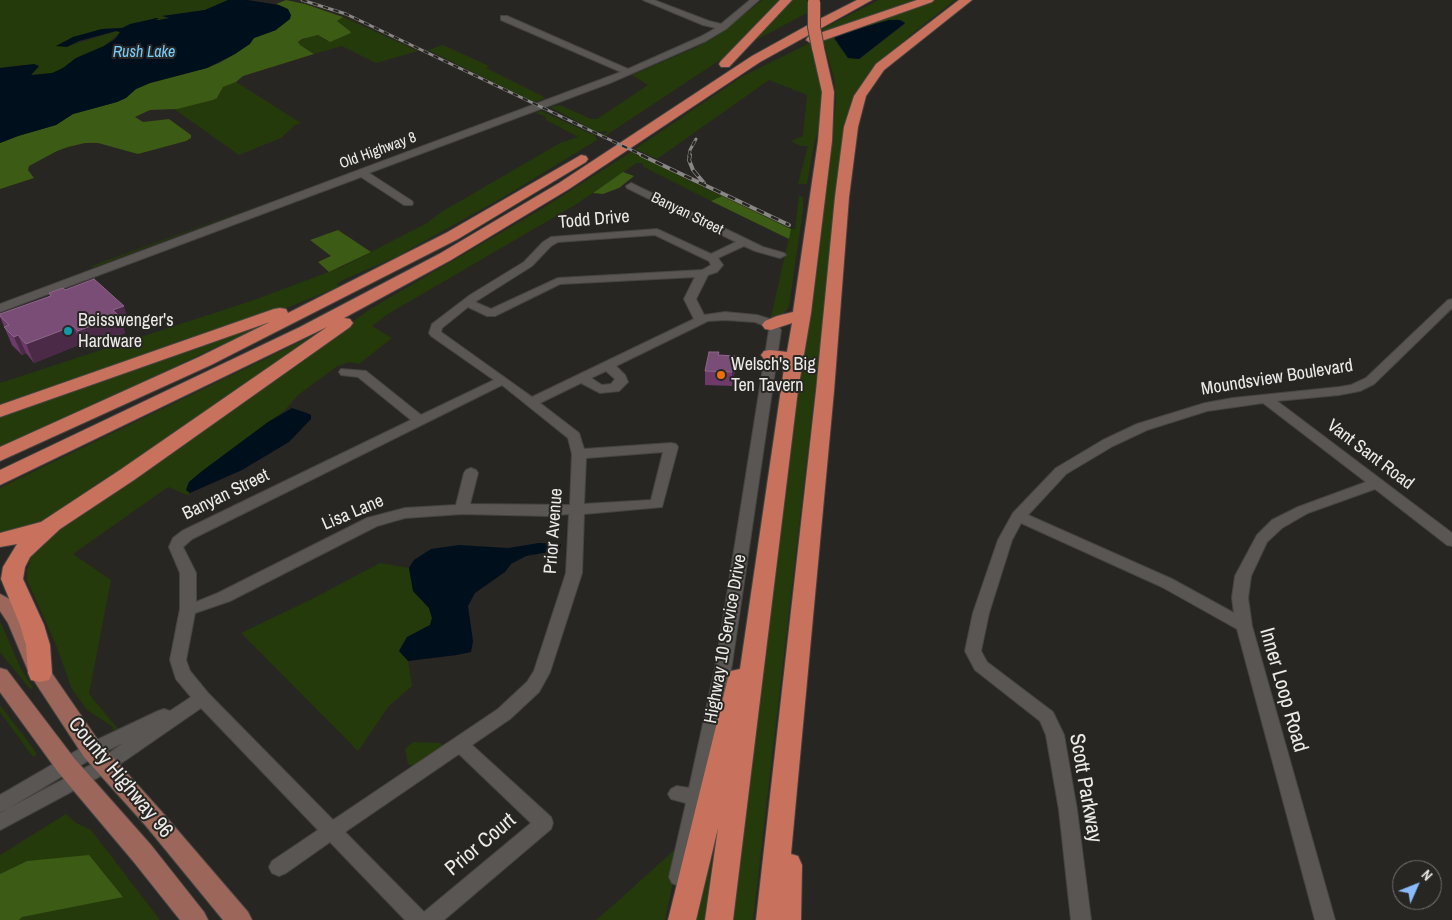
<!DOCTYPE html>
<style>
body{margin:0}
#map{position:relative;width:1452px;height:920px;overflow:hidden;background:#282623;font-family:"Archivo Narrow",sans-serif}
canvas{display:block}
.north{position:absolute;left:1392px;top:860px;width:50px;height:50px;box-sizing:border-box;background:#282623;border:1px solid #777572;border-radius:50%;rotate:46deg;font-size:14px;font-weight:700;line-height:20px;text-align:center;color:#edebe9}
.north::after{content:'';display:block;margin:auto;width:18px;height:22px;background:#8bbafc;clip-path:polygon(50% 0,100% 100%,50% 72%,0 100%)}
</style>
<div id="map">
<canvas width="1452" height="920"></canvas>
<div class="north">N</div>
</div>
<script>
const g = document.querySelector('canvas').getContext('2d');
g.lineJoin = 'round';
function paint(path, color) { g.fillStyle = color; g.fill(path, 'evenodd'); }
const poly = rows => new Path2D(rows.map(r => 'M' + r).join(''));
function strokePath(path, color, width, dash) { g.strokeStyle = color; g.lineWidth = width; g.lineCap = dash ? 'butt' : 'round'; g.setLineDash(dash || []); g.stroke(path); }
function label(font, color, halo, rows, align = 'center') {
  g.font = font + ' "Archivo Narrow",sans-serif'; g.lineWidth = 4; g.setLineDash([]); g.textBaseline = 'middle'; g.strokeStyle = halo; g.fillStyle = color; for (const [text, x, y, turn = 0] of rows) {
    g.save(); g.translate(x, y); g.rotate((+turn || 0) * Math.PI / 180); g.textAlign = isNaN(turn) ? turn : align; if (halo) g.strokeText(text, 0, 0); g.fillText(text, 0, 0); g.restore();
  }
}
paint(poly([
 [0,0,228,0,205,10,163,16,170,17,159,20,155,20,157,18,122,28,102,29,73,37,56,46,68,46,117,31,121,32,104,46,76,58,57,72,36,76,31,75,39,67,38,65,22,65,0,68],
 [762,0,782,0,729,54,605,136,603,135,608,131,597,132,550,107,560,105,591,119,597,119,648,85,632,75,697,47,717,36],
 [788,0,808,0,807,13,758,39,753,38],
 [879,0,924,0,821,34,820,30],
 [932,0,955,0,913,33,872,69,858,90,847,117,753,920,733,920,777,553,836,103,834,78,822,37],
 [896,19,904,22,905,24,859,59,848,58,834,39],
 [343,17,383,35,418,51,376,63,342,46,314,54,300,45,298,42,306,38,318,35,327,41,350,31,337,21],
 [810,43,823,94,820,125,814,144,807,184,798,184,808,146,801,146,791,141,803,136,807,95,769,80,657,159,635,149,743,76],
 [443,45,489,66,486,68,546,98,534,102,428,50],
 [236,82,301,123,295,125,281,138,239,155,174,109,213,100,217,98,223,87],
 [541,111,594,135,597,140,502,198,396,257,345,279,337,284,338,287,284,309,0,407,0,383,254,300,342,267,427,223,443,211,560,143,578,137,546,120,545,116,535,113],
 [631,152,722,196,711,201,644,167,642,163,637,163,575,205,388,314,372,326,392,338,359,364,349,362,336,367,298,395,285,410,189,482,186,490,190,493,187,495,168,487,73,554,111,580,89,694,118,729,112,730,113,727,87,710,72,689,56,645,27,580,27,570,30,562,24,560,32,549,276,374,375,306,540,210],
 [799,196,803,197,803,210,789,306,783,315,776,318,771,317,791,229,795,229],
 [278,198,94,267,89,267],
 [272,321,140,383,0,447,0,415],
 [314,335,319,338,45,522,0,536,0,488],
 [380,563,409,568,413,591,429,608,432,618,430,625,407,637,399,651,408,661,412,686,389,706,358,751,241,633,314,598],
 [0,621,21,669,33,688,30,689,0,652],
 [0,705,33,748,37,755,34,757,30,753,0,712],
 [413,742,440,743,443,746,413,766,408,764,405,749],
 [66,814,76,823,91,830,98,839,160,920,19,920,22,917,27,861,0,874,0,855],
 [716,832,704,920,689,920],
 [681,844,665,920,596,920,609,909]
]), '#243a0a');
paint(poly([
 [286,0,305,4,343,17,337,21,350,31,351,33,330,42,318,35,302,39,298,42,300,45,314,54,243,76,236,82,223,87,217,98,213,100,177,109,150,110,135,117,143,122,169,119,191,135,191,138,186,141,138,154,98,143,85,143,68,147,57,151,29,166,28,170,34,178,0,189,0,143,18,136,56,125,73,114,117,102,125,98,136,89,150,83,207,68,219,63,235,54,254,38,276,30,279,5,276,4],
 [623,172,634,176,619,188,603,194,593,193],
 [722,196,791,229,789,239,711,201],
 [338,230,371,252,329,272,318,262,331,256,310,240],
 [89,855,123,897,22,917,19,920,0,920,0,874,27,861]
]), '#3c5b14');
paint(poly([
 [228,0,248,0,279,5,288,9,291,15,290,19,276,30,254,38,250,44,235,54,207,68,150,83,136,89,126,98,117,102,73,114,56,125,18,136,0,143,0,68,34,64,39,66,31,75,52,73,63,68,76,58,104,46,115,39,120,32,116,31,79,41,67,47,56,46,73,37,102,29,122,28,130,24,157,18,159,18,156,20,159,20,170,18,162,16,205,10],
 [889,20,900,20,905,23,859,59,848,58,833,36],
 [292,408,307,413,311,415,311,419,289,442,242,470,190,493,186,490,189,482,202,471,268,422],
 [539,543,561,544,560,548,555,551,526,556,511,564,505,572,475,593,468,606,473,641,471,652,457,655,408,661,399,651,407,637,430,625,432,618,429,608,413,591,409,568,414,560,431,549,459,545,508,548]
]), '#000f1c');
const minor = poly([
 [643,0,654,0,709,21,721,24,750,0,759,0,726,29,706,41,610,83,369,173,412,201,413,203,412,205,404,205,361,177,0,312,0,304,621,72,501,20,501,16,507,16,628,69,700,37,716,28,703,25,643,0],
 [631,183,763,247,784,253,786,255,780,258,755,251,744,246,718,258,723,265,717,272,708,275,696,299,704,315,725,312,757,315,773,320,781,330,732,664,686,883,679,886,672,883,669,877,686,803,671,799,668,794,671,789,677,786,689,788,716,664,769,330,765,326,755,322,725,320,708,321,616,366,625,375,628,382,619,391,600,393,581,383,540,403,579,433,584,449,671,443,676,444,678,447,662,507,584,514,582,573,550,672,539,692,510,719,472,745,551,817,553,823,551,829,444,920,405,920,330,842,286,873,279,876,272,873,269,867,272,861,318,830,201,708,110,771,0,830,0,813,6,810,0,812,0,795,86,745,158,711,164,709,170,711,191,697,176,679,170,660,180,609,180,573,169,547,173,538,182,531,411,420,358,377,341,375,339,372,341,369,366,371,421,415,494,380,431,336,429,333,432,324,470,295,524,262,543,242,551,237,657,229,711,254,736,242,627,188,626,186,631,183],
 [655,235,709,261,711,265,702,270,558,278,491,309,475,302,532,266,551,246,558,242,655,235],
 [695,277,684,299,694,319,532,397,441,332,442,328,468,307,487,316,495,316,560,284,695,277],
 [606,371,615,379,611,384,602,385,591,378,606,371],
 [502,385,568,438,572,454,570,505,470,504,478,473,476,470,471,468,466,470,464,473,456,505,405,508,367,518,218,593,196,602,196,573,183,547,192,539,502,385],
 [663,452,651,500,584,504,586,458,663,452],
 [462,514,548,516,569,514,566,573,534,671,527,682,498,709,333,820,208,693,190,671,186,660,195,613,230,601,377,526,405,518,462,514],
 [123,743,98,761,9,808,98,755,123,743],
 [459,754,531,823,424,912,345,832,459,754],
 [1452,299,1452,308,1374,384,1360,391,1339,395,1277,401,1452,533,1452,546,1447,545,1375,489,1308,513,1282,528,1267,542,1251,576,1248,598,1252,626,1335,920,1315,920,1237,629,1162,587,1021,523,1012,540,989,613,981,651,987,662,1053,712,1064,735,1077,810,1091,920,1071,920,1059,810,1046,735,1040,721,975,670,965,651,973,613,998,540,1013,513,1056,468,1103,440,1137,424,1205,403,1233,398,1339,387,1351,385,1366,378,1448,300,1452,299],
 [1263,403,1366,482,1298,507,1272,520,1257,535,1235,576,1232,598,1234,613,1172,579,1028,515,1066,474,1113,446,1147,430,1207,411,1263,403]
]);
const major = poly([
 [0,594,15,602,27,621,49,669,100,743,162,812,248,912,252,920,223,920,146,826,84,757,29,673,8,623,0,611,0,594],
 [0,668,7,670,74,758,151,845,204,912,208,920,180,920,133,861,58,772,0,692,0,668]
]);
const highway = poly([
 [780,0,792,0,729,67,721,67,719,64,721,61,780,0],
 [857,0,872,0,760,62,569,189,451,260,344,318,350,319,353,323,350,327,134,480,60,529,30,557,25,567,23,579,44,625,50,645,52,673,49,680,40,682,31,680,28,673,26,645,20,625,1,579,3,567,17,544,0,547,0,533,41,522,120,470,327,327,0,485,0,470,300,327,439,254,559,183,752,56,808,25,857,0],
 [917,0,934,0,932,2,816,43,812,44,806,40,808,37,917,0],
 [959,0,972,0,884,70,866,96,858,127,849,197,834,391,791,854,798,856,802,865,801,920,756,920,816,391,835,197,844,127,854,96,876,64,959,0],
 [818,44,824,48,834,92,832,141,811,313,798,390,733,920,705,920,718,828,696,920,668,920,728,678,731,671,740,669,785,362,764,359,761,355,764,351,770,350,787,352,792,323,771,330,765,329,762,325,765,321,777,316,793,312,818,141,822,92,812,48,818,44],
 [581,155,586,156,588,159,586,162,458,239,211,365,0,461,0,447,199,357,270,322,0,417,0,405,274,309,280,308,286,309,288,313,446,233,581,155]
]);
strokePath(minor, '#464442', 2);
strokePath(major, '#464442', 2);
strokePath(highway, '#464442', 2);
paint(minor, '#595653');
paint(major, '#9c675a');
paint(highway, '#c8725e');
const railFar1 = poly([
 [302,0,346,14,644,156],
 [689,156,690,150,696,139]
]);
const rail = poly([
 [641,155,789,225],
 [690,155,689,160,693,170,704,183]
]);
strokePath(railFar1, '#898785', 3);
strokePath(rail, '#898785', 4);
strokePath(railFar1, '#282623', 2, [5.5]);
strokePath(rail, '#282623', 2.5, [8]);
const highwayBridge = poly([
 [814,2,814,27,818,48]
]);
strokePath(highwayBridge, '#464442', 14, []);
strokePath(highwayBridge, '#c8725e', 12);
paint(poly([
 [65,290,130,324,123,327,125,333,85,349,81,344,34,363,26,353,22,355,12,345,0,317,0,314,50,296,49,293],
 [719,352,719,355,735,356,735,370,732,386,705,385,705,371]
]), '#6d3a69');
paint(poly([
 [124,306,130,324,123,327,125,333,85,349,78,331,113,310],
 [73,326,81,344,34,363,26,344],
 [18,335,26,353,22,355,14,337],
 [735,356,735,370,732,386,732,372]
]), '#4b2a47');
const building = poly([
 [94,279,124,306,113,310,118,315,78,331,73,326,26,344,18,335,14,337,4,327,9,325,0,316,0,314,51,296,49,293,63,288,65,290,94,279],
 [709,352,719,352,718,355,735,356,732,372,705,371,709,352]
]);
paint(building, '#7a4d76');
strokePath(building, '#8c6688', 1);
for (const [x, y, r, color] of [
 [68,331,5,"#0f9aa8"],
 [721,375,5,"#e8710a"]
]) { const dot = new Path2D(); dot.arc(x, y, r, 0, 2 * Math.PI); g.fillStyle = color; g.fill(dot); strokePath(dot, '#282623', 2); }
label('15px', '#edebe9', '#282623', [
 ["Old Highway 8",378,151,-20],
 ["Banyan Street",687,214,26]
]);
label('italic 16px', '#76ccfc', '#282623', [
 ["Rush Lake",144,53]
]);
label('18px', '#edebe9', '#282623', [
 ["Todd Drive",594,220,-5],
 ["Moundsview Boulevard",1277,378,-9],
 ["Vant Sant Road",1370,455,37],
 ["Banyan Street",226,495,-26],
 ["Lisa Lane",353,513,-23],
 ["Prior Avenue",554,531,-86],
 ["Highway 10 Service Drive",726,639,-80]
]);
label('18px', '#edebe9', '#282623', [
 ["Beisswenger's",78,321],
 ["Hardware",78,342],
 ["Welsch's Big",731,365],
 ["Ten Tavern",731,386]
], 'left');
label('21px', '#edebe9', '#282623', [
 ["Inner Loop Road",1283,690,74],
 ["County Highway 96",120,778,50],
 ["Scott Parkway",1085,788,80],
 ["Prior Court",481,845,-40]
]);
</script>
